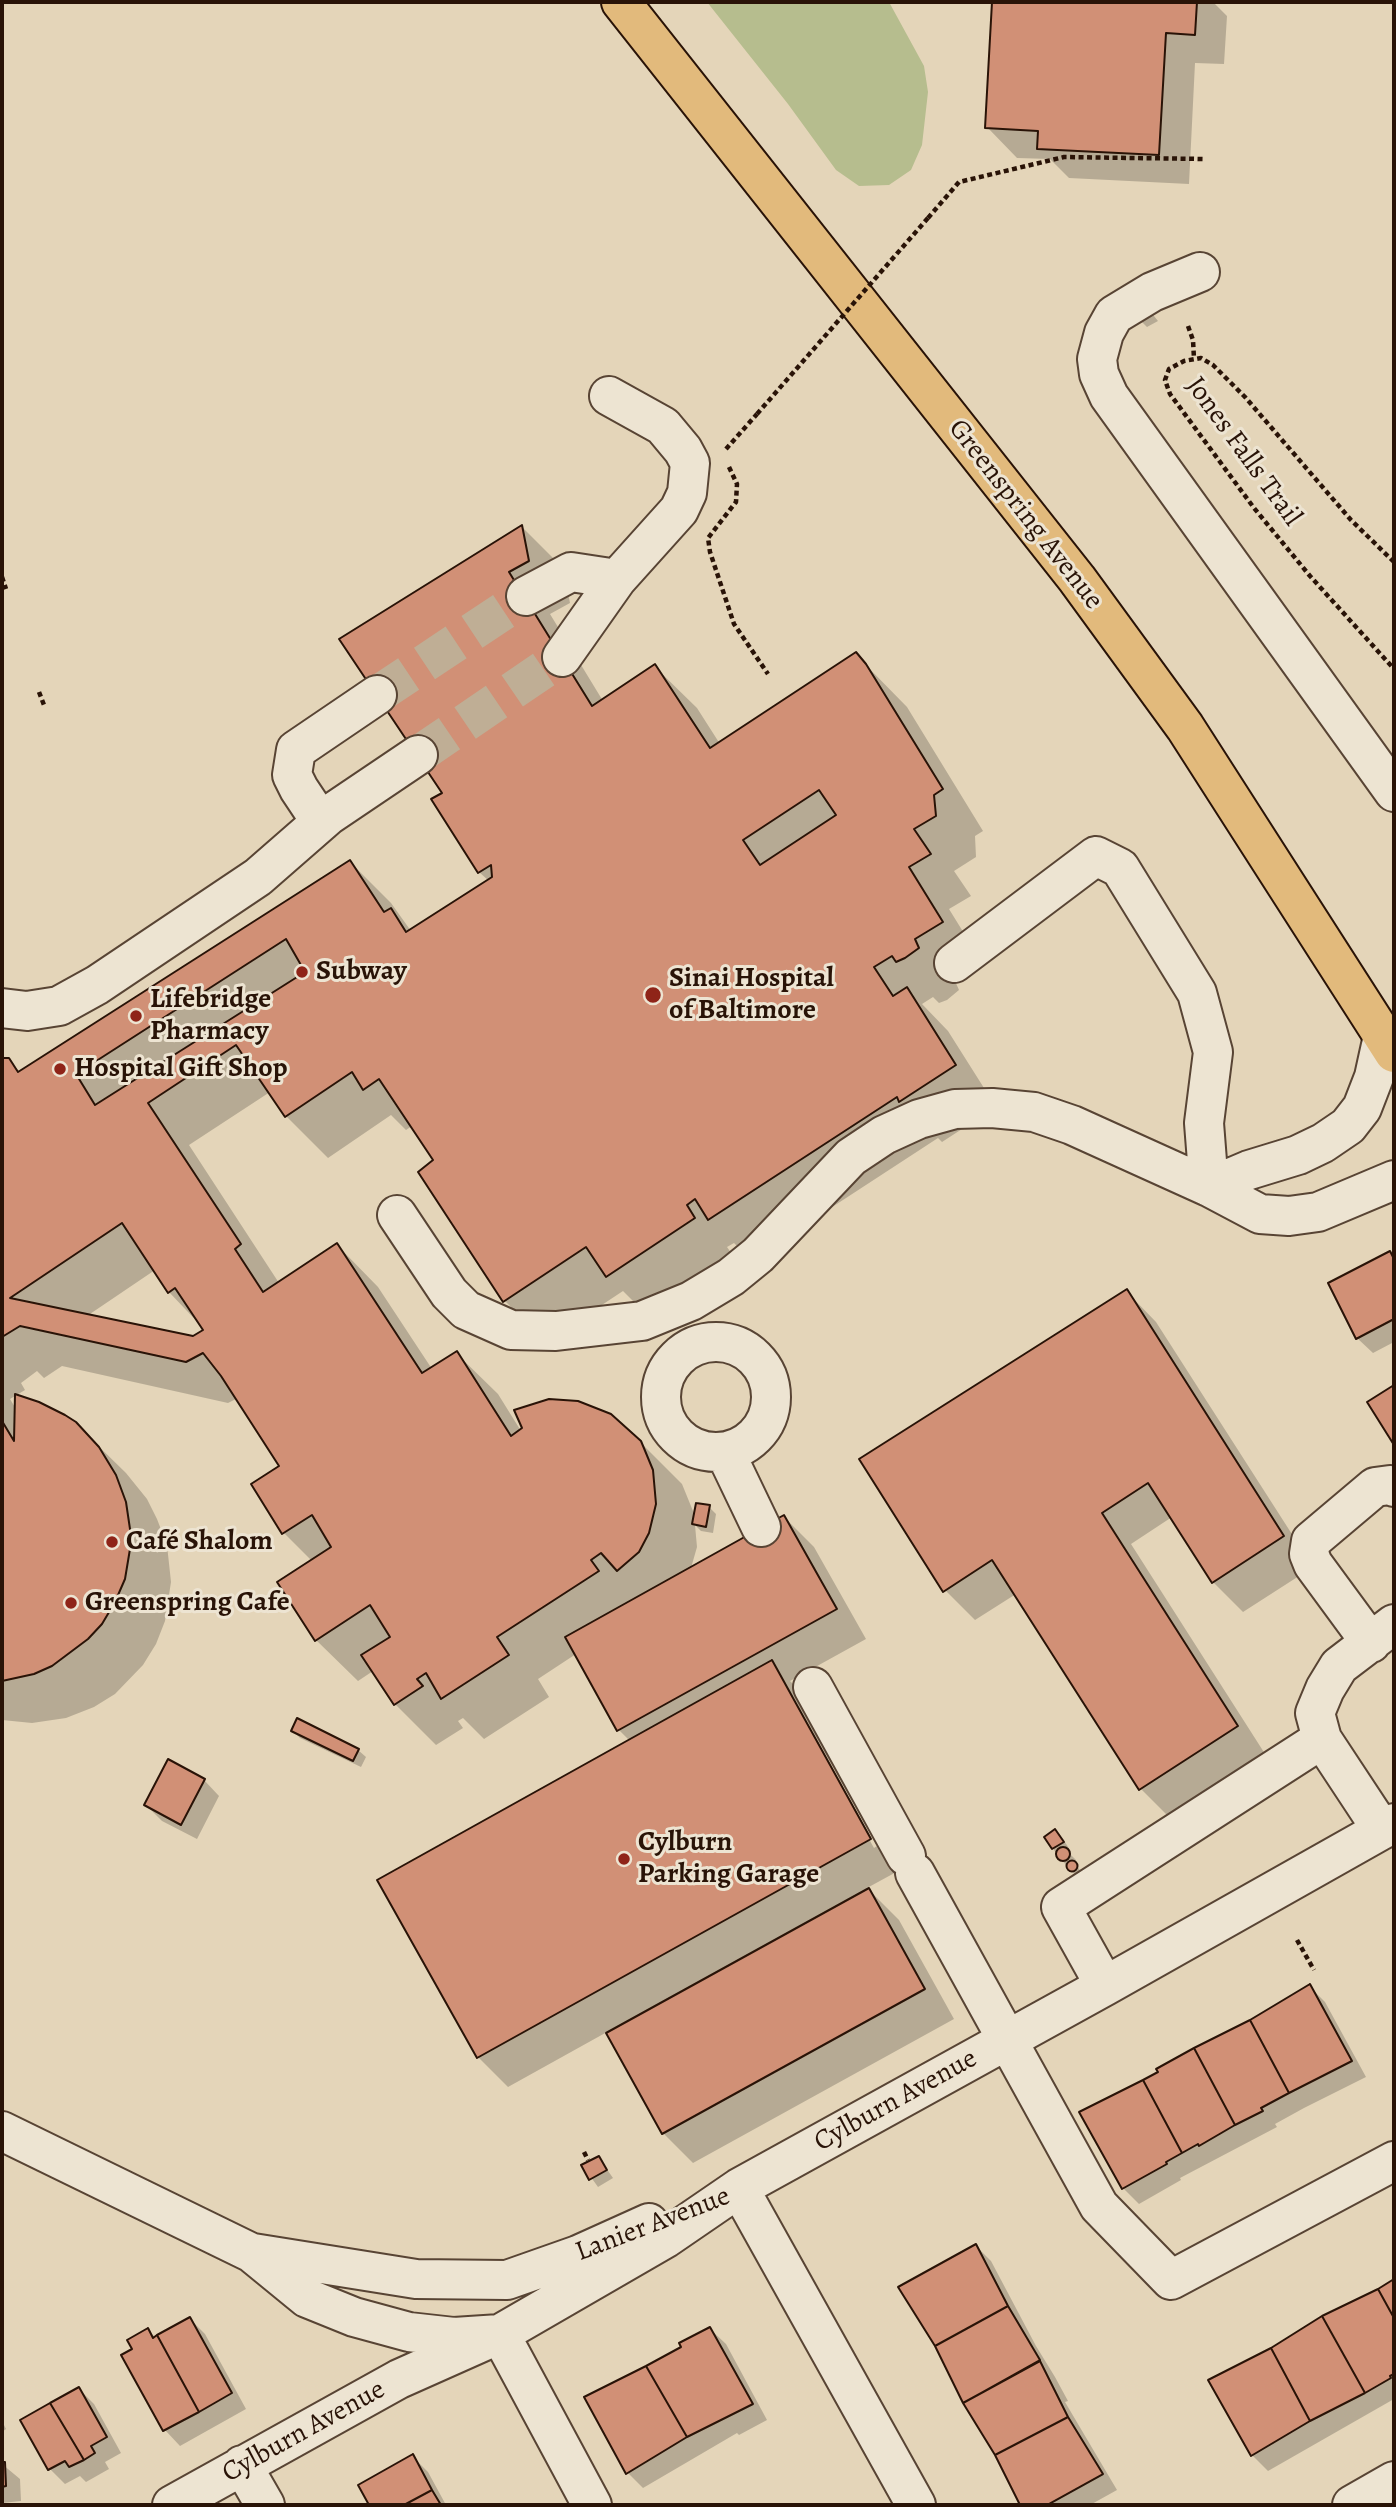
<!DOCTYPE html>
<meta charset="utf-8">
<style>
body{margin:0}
#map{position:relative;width:1396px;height:2507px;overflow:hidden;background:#e4d5b9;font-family:Alegreya,serif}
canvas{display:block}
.frame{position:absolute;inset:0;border:4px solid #291307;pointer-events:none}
</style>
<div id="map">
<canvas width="1396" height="2507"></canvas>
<div class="frame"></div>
</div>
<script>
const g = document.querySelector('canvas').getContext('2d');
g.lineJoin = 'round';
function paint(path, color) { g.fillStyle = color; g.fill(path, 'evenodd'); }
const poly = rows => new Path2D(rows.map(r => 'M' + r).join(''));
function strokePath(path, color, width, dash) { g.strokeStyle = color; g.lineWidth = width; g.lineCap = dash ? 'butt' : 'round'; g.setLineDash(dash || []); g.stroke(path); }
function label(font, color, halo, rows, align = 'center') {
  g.font = font + ' Alegreya,serif'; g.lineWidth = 6; g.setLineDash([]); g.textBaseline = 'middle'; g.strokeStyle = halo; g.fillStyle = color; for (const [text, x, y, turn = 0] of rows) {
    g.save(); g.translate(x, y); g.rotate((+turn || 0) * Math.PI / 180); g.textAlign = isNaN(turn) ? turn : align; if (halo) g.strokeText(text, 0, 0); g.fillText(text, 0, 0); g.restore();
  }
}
paint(poly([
 [707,2,889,2,924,66,928,92,922,145,911,170,889,185,859,186,836,170,788,104]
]), '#b6bd8e');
paint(poly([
 [994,2,1213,2,1227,16,1224,64,1195,63,1189,184,1069,178,1050,159,1017,158,987,127],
 [1146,306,1158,321,1147,327,1140,320],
 [522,527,563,568,570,603,550,614,603,701,655,667,697,708,720,744,856,655,907,707,983,831,975,836,976,857,954,871,971,896,949,909,983,964,955,981,959,990,947,1000,939,1003,933,997,922,1004,948,1031,996,1107,942,1142,938,1138,751,1260,734,1243,727,1247,736,1260,649,1317,623,1291,546,1342,505,1301,420,1172,435,1161,412,1126,406,1130,391,1115,328,1158,286,1116,270,1092,189,1145,279,1283,337,1245,378,1287,432,1369,456,1353,498,1394,521,1431,640,1442,682,1484,695,1516,709,1507,716,1514,713,1533,701,1531,695,1525,697,1547,691,1568,784,1517,814,1547,866,1639,790,1681,802,1693,900,1870,867,1888,899,1920,954,2019,693,2163,663,2133,607,2032,508,2087,478,2057,380,1880,630,1741,619,1730,576,1654,538,1679,549,1697,484,1739,463,1718,458,1721,463,1728,436,1745,395,1704,373,1671,358,1681,316,1640,312,1561,284,1533,281,1466,238,1398,228,1403,62,1366,44,1378,37,1371,21,1383,25,1390,10,1399,16,1409,83,1431,126,1473,147,1499,157,1519,167,1545,171,1582,165,1621,156,1644,143,1665,115,1694,94,1707,66,1718,32,1723,2,1720,2,1059,8,1060,20,1072,350,862,391,903,411,931,489,881,479,872,444,794],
 [155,1270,169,1292,205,1330,194,1338,87,1316],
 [789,1696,793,1696,877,1846,874,1848],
 [1390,1254,1394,1258,1394,1342,1373,1353,1357,1338],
 [1126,1291,1156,1322,1313,1567,1243,1612,1213,1582,1172,1517,1131,1544,1267,1757,1170,1818,1140,1788,1016,1594,975,1620,945,1590],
 [293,1731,358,1750,366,1757,361,1767,300,1738],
 [204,1780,219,1796,197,1839,162,1821,146,1805],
 [1055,1831,1063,1839,1070,1850,1067,1851,1076,1860,1076,1864,1084,1877,1078,1878,1057,1855,1053,1848],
 [1309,1986,1325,2002,1366,2077,1304,2108,1275,2124,1277,2127,1180,2178,1181,2180,1139,2204,1123,2188,1144,2081],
 [599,2158,613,2178,598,2187,583,2166],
 [976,2246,991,2261,1036,2346,1055,2377,1068,2401,1065,2402,1117,2490,1090,2505,1022,2505,1011,2486,1014,2485,978,2426,924,2324,917,2317,900,2288],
 [1394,2280,1394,2399,1268,2471,1252,2455,1351,2306],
 [190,2319,205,2334,246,2409,180,2446,165,2430,123,2355,134,2350,148,2330,156,2338],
 [710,2329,726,2344,767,2420,739,2435,737,2433,643,2488,627,2472],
 [79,2389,94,2404,121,2453,105,2462,109,2469,86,2482,80,2476,65,2484,50,2469],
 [2,2421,6,2429,2,2432],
 [413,2457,428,2472,446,2505,371,2505,360,2486],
 [2,2464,20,2479,21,2501,2,2503]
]), '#0003');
const building = poly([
 [992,2,1197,2,1195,35,1166,33,1159,155,1037,149,1038,131,985,128,992,2],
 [522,525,529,561,509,572,592,706,655,664,710,748,856,652,866,664,943,789,934,795,936,816,914,829,931,854,909,867,943,922,915,939,919,948,905,958,896,962,892,956,874,967,893,996,907,987,956,1065,899,1102,897,1097,708,1220,695,1199,687,1205,695,1218,606,1277,586,1247,503,1302,418,1172,433,1160,379,1079,363,1090,352,1072,285,1117,236,1045,148,1103,241,1244,235,1249,263,1292,337,1243,422,1373,457,1351,511,1436,522,1428,514,1410,549,1399,578,1401,611,1414,641,1441,653,1470,656,1504,649,1533,639,1552,617,1571,601,1553,591,1560,599,1571,497,1637,509,1655,441,1699,426,1673,417,1679,423,1686,394,1705,361,1655,390,1637,370,1605,315,1641,277,1582,331,1547,312,1515,282,1534,251,1484,279,1466,221,1376,203,1353,186,1362,20,1326,2,1337,2,1058,9,1058,18,1072,350,860,384,912,391,908,406,932,492,877,491,865,478,873,431,799,442,793,339,639,522,525],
 [819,790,836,815,760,865,743,840,819,790],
 [286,939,305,972,95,1105,76,1074,286,939],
 [122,1223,168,1293,175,1288,203,1330,193,1336,10,1298,122,1223],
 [1390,1251,1394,1259,1394,1319,1356,1339,1328,1283,1390,1251],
 [1127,1289,1284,1536,1212,1583,1148,1483,1102,1513,1238,1726,1139,1790,992,1560,943,1592,859,1459,1127,1289],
 [1394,1385,1394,1445,1367,1402,1394,1385],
 [15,1394,39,1402,65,1415,76,1422,99,1447,116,1475,126,1502,130,1529,130,1549,125,1579,115,1602,102,1624,88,1639,52,1666,34,1674,2,1681,2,1421,14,1441,15,1394],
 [696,1503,710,1505,706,1527,692,1524,696,1503],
 [784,1515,837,1609,617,1731,565,1637,784,1515],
 [772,1660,871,1839,477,2058,377,1880,772,1660],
 [297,1718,359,1749,353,1761,291,1731,297,1718],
 [168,1759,205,1779,181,1825,144,1805,168,1759],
 [1055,1829,1064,1842,1052,1849,1044,1837,1055,1829],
 '1056 1854a7 7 0 1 1 14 0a7 7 0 1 1-14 0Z',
 '1066.5 1866a5.5 5.5 0 1 1 11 0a5.5 5.5 0 1 1-11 0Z',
 [869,1888,925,1989,662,2134,606,2033,869,1888],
 [1310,1984,1352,2061,1289,2093,1250,2020,1310,1984],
 [1250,2020,1289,2093,1261,2108,1263,2111,1235,2125,1194,2048,1250,2020],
 [1194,2048,1235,2125,1199,2146,1198,2144,1182,2153,1143,2080,1158,2072,1156,2069,1194,2048],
 [1143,2080,1182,2153,1166,2162,1167,2164,1122,2189,1079,2112,1143,2080],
 [599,2156,607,2170,589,2180,581,2165,599,2156],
 [976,2244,1008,2306,935,2346,898,2287,976,2244],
 [1394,2279,1394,2318,1378,2289,1394,2279],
 [1378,2289,1394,2318,1394,2374,1390,2376,1391,2378,1365,2393,1322,2316,1378,2289],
 [1008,2306,1040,2360,963,2403,935,2346,1008,2306],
 [1322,2316,1365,2393,1310,2421,1271,2348,1322,2316],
 [190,2317,232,2393,199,2412,157,2335,190,2317],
 [710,2327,753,2404,687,2437,646,2366,681,2347,679,2343,710,2327],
 [148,2328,153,2338,157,2335,199,2412,163,2431,121,2355,132,2349,127,2340,148,2328],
 [1271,2348,1310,2421,1251,2456,1208,2380,1271,2348],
 [1040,2361,1068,2417,995,2455,963,2403,1040,2361],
 [646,2366,687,2437,626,2474,584,2397,646,2366],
 [79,2387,107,2437,91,2446,95,2453,84,2460,50,2403,79,2387],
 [50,2403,84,2460,69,2467,65,2461,48,2470,20,2420,50,2403],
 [1068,2417,1103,2474,1047,2505,1020,2505,995,2455,1068,2417],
 [413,2454,432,2490,404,2505,369,2505,358,2485,413,2454],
 [2,2462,5,2462,6,2486,2,2487,2,2462],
 [432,2490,441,2505,404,2505,432,2490]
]);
paint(building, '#d19076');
strokePath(building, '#291307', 2);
strokePath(poly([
 [377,695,526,596],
 [418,755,562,657]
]), '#bfae95', 38, [38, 19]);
const minor = poly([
 [1200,272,1152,292,1114,315,1104,333,1097,359,1099,374,1109,396,1394,792],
 [526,596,571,572,617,579],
 [562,657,617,579,679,510,687,493,690,463,683,450,663,426,609,396],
 [321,822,299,789,292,775,296,750,377,695],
 [954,963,1096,856,1120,868,1197,993,1213,1052,1204,1123,1209,1187],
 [2,1008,27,1011,59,1006,97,985,258,877,329,815,418,755],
 [1209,1187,1249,1170,1298,1155,1323,1143,1348,1126,1362,1108,1374,1077,1383,1036],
 [397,1215,449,1293,466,1310,511,1330,556,1331,642,1321,691,1301,731,1277,758,1255,851,1157,884,1135,919,1119,955,1109,992,1108,1034,1112,1072,1125,1209,1187,1260,1214,1289,1216,1318,1212,1394,1180],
 '661 1397a55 55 0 1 1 110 0a55 55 0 1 1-110 0Z',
 [725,1452,761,1527],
 [1371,1643,1313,1564,1309,1554,1311,1541,1375,1487,1390,1485,1394,1487],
 [813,1687,906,1856],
 [1382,1830,1322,1739,1315,1713,1325,1689,1339,1666,1394,1624],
 [915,1873,1099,2206,1171,2280,1394,2161],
 [1105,1986,1061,1907,1322,1739],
 [2,2131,252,2253,307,2298,354,2317,409,2332,454,2337,500,2334,592,2505],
 [739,2188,916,2505],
 [253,2253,416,2279,507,2280,578,2255,649,2223],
 [242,2465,265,2505],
 [172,2505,399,2379,500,2334,666,2238,739,2188,1105,1986,1394,1823],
 [1352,2505,1394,2481]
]);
const major = poly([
 [621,2,1077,579,1185,727,1394,1053]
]);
strokePath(minor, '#584434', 42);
strokePath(major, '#291307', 42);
strokePath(poly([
 [928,218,959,182,1064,157,1204,159],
 [1188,326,1193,340,1194,359],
 [726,449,757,414],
 [729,467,737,484,736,502,708,538,710,552,734,624,768,674],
 [1394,562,1351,520,1245,397,1213,365,1201,358,1184,361,1169,369,1165,380,1170,394,1254,508,1310,576,1394,669],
 [2,577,6,589],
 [39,692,44,705],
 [1297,1940,1314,1970],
 [584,2152,588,2160]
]), '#291307', 4.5, [5, 3.5]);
strokePath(minor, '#ede4d2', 38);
strokePath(major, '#e2ba7c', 38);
strokePath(poly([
 [757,414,928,218]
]), '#291307', 4.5, [5, 3.5]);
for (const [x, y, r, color] of [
 [302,972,7,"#8f2418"],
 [653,995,9,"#8f2418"],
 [136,1016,7,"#8f2418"],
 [60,1069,7,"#8f2418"],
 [112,1542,7,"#8f2418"],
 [71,1603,7,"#8f2418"],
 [624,1859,7,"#8f2418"]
]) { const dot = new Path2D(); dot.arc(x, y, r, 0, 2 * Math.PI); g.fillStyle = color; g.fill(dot); strokePath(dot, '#ede4d2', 2.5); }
label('28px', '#291307', '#ede4d2', [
 ["Jones Falls Trail",1243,452,54],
 ["Greenspring Avenue",1025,515,52],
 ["Cylburn Avenue",896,2101,-29],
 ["Lanier Avenue",653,2225,-21],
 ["Cylburn Avenue",304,2432,-29]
]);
label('bold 28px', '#291307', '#ede4d2', [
 ["Subway",316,972],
 ["Sinai Hospital",669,979],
 ["of Baltimore",669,1011],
 ["Lifebridge",150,1000],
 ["Pharmacy",150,1032],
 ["Hospital Gift Shop",74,1069],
 ["Café Shalom",126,1542],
 ["Greenspring Cafe",85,1603],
 ["Cylburn",638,1843],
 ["Parking Garage",638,1875]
], 'left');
</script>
